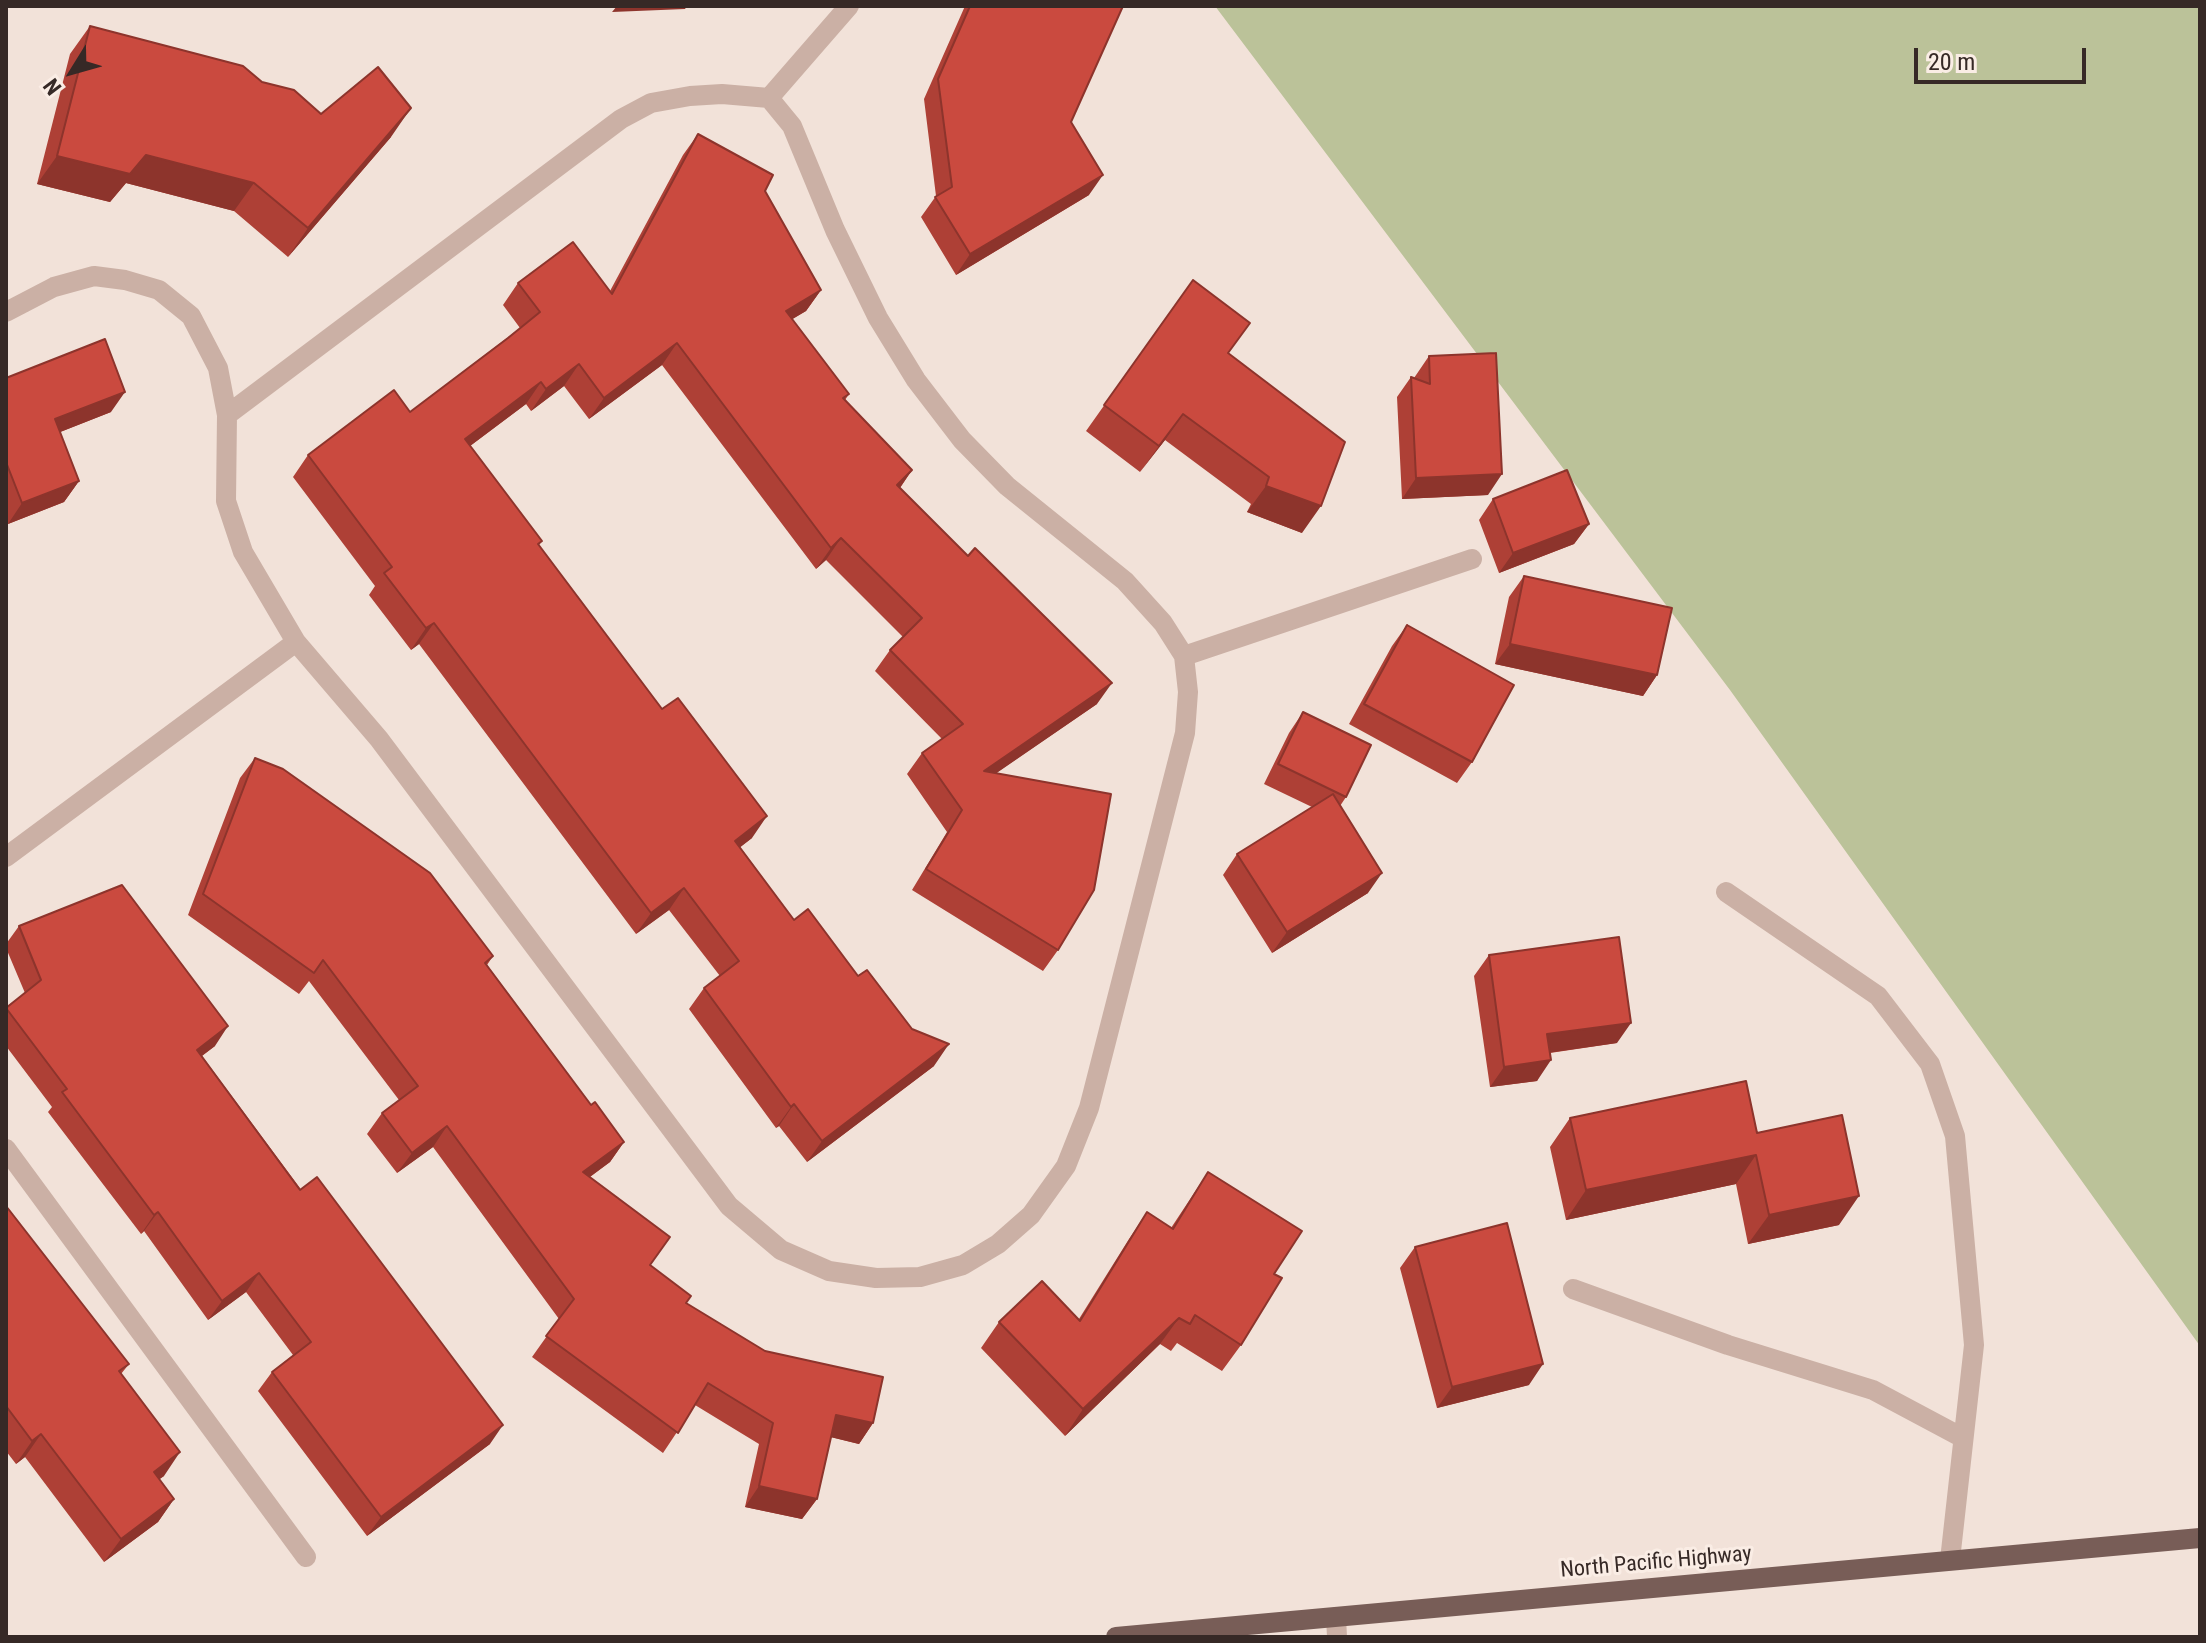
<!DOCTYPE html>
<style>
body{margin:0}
#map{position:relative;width:2206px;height:1643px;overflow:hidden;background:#f2e2d9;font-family:"Roboto Condensed",sans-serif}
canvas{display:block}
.frame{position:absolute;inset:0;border:8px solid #362926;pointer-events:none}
.north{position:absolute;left:32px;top:32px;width:80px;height:80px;-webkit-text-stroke:6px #faede5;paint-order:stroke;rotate:233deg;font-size:22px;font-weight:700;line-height:32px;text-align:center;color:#362926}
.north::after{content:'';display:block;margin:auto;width:28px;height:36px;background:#362926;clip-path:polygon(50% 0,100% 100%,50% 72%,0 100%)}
.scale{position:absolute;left:1914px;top:48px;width:172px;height:36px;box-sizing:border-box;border:4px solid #362926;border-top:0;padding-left:10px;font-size:24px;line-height:28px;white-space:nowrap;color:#362926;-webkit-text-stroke:6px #faede5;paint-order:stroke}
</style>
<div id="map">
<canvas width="2206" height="1643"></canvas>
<div class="frame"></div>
<div class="north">N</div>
<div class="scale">20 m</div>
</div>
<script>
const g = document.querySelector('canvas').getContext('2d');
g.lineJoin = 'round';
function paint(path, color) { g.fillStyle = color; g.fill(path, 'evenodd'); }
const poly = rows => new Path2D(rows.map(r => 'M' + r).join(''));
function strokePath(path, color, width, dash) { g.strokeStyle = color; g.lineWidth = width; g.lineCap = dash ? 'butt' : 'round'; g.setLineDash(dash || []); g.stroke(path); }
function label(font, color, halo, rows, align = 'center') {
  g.font = font + ' "Roboto Condensed",sans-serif'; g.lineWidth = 6; g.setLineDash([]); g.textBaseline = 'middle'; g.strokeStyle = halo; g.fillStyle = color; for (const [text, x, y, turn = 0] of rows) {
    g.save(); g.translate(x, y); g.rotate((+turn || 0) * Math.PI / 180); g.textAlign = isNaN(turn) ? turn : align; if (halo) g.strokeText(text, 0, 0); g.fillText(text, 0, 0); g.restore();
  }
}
paint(poly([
 [1215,6,2200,6,2200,1346,1730,690]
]), '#bbc299');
strokePath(poly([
 [769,98,849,6],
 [6,312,54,287,94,276,125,280,159,290,191,316,218,368,227,415,226,501,243,552,296,642,379,739,729,1206,781,1250,829,1271,876,1278,920,1277,963,1265,998,1244,1031,1215,1066,1166,1089,1108,1185,733,1188,692,1184,656,1472,559],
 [227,415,621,119,651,103,690,96,722,94,769,98,792,126,835,230,878,318,916,380,962,440,1007,486,1125,581,1163,623,1184,656],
 [6,857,296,642],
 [1726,892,1878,996,1930,1064,1955,1136,1974,1345,1950,1560],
 [6,1149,306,1557],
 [1573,1289,1728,1345,1873,1390,1963,1438],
 [1336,1617,1337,1637]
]), '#cbb0a5', 20);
strokePath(poly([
 [1116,1637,2200,1538]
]), '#785d57', 20);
paint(poly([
 [965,6,1123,6,1071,122,1089,195,956,275,921,217,936,196,924,99],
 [90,26,262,82,321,114,391,137,288,257,234,211,126,183,110,202,37,184,70,54],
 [698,134,765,191,821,290,806,311,792,319,849,394,845,400,912,470,900,488,1097,704,996,773,1058,950,1043,971,912,890,947,832,907,774,922,753,942,739,875,671,890,650,903,637,826,560,816,569,662,365,589,419,564,386,531,411,526,404,470,446,542,541,539,545,752,838,740,847,794,920,858,976,934,1066,807,1162,779,1126,776,1128,689,1009,704,988,720,976,669,910,636,934,419,644,411,650,369,595,375,586,293,477,308,455,410,412,520,328,503,305,518,283,610,291,683,155],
 [1193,280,1228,354,1302,533,1247,512,1251,504,1165,440,1140,472,1086,431],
 [1429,356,1488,495,1402,499,1397,397,1411,377,1414,378],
 [6,378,111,412,60,432,79,481,64,502,8,524,6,520],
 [1493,499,1589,524,1574,544,1499,573,1479,520],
 [1524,576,1657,675,1643,696,1495,664,1509,597],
 [1407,625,1472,762,1457,783,1349,724,1392,646],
 [1303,712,1346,797,1340,806,1368,893,1272,953,1223,875,1237,854,1312,807,1264,784,1289,733],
 [255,758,493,956,487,965,591,1105,624,1142,610,1162,590,1177,650,1265,686,1303,873,1423,859,1444,831,1437,817,1499,802,1519,745,1507,759,1444,695,1405,663,1453,532,1357,559,1319,433,1147,397,1173,367,1134,382,1113,399,1100,309,981,299,994,188,915,240,778],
 [19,926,215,1046,202,1056,490,1444,367,1536,258,1391,272,1372,293,1355,246,1292,208,1320,144,1231,141,1234,48,1112,52,1107,6,1046,6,1007,25,993,6,948,6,944],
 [1489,955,1617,1043,1550,1053,1537,1081,1490,1087,1474,976],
 [1570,1118,1757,1133,1839,1225,1748,1244,1736,1184,1566,1220,1550,1147],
 [1208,1172,1274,1274,1241,1345,1222,1371,1177,1343,1171,1351,1160,1344,1065,1436,981,1348,999,1322,1079,1319,1129,1239,1147,1212,1171,1228],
 [6,1206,129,1364,121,1374,164,1476,159,1479,174,1499,158,1522,104,1562,25,1457,16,1464,6,1451],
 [1415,1247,1529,1385,1437,1408,1400,1268]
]), '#ae4036');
paint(poly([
 [617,6,687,6,685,9,612,12],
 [411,108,391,137,288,257,308,228],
 [146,155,254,183,234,211,126,183,110,202,37,184,57,156],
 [1103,175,1089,195,956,275,970,254],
 [821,290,806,311,771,332,786,311],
 [677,343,662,365,589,419,604,398],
 [579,364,564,386,531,411,546,389],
 [541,382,526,404,450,461,465,439],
 [125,392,111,412,40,440,55,419],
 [1183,414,1165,440,1140,472,1159,446],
 [912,470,897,492,897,485],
 [1502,474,1488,495,1402,499,1416,478],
 [79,481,64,502,8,524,22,503],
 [1266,486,1321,506,1302,533,1247,512],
 [1589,524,1574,544,1499,573,1513,553],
 [841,538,826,560,816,569,831,548],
 [434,623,419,644,411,650,426,628],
 [1510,644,1657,675,1643,696,1495,664],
 [1112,683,1097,704,969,792,984,771],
 [767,816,752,838,720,863,735,841],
 [1382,873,1368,893,1272,953,1287,932],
 [684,888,669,910,636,934,651,913],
 [1631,1023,1617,1043,1533,1055,1547,1034],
 [228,1026,215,1046,184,1069,197,1050],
 [949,1044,934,1066,807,1162,822,1141],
 [1551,1060,1537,1081,1490,1087,1504,1067],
 [794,1104,779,1126,776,1128,791,1107],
 [447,1126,433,1147,397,1173,412,1153],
 [624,1142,610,1162,569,1192,583,1172],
 [1756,1155,1736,1184,1566,1220,1586,1190],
 [1859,1196,1839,1225,1748,1244,1769,1215],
 [158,1212,144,1231,141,1234,154,1215],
 [259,1273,246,1292,208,1320,222,1301],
 [1179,1318,1160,1344,1065,1436,1083,1409],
 [1543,1364,1529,1385,1437,1408,1452,1387],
 [836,1415,873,1423,859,1444,822,1435],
 [503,1425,490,1444,367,1536,381,1517],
 [41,1434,25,1457,16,1464,32,1441],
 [180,1452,164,1476,138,1495,154,1472],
 [759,1486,817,1499,802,1519,745,1507],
 [174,1499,158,1522,104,1562,121,1539]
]), '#8d342c');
const building = poly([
 [970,6,1123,6,1071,122,1103,175,970,254,935,197,952,187,938,79,970,6],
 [90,26,243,66,262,82,294,90,321,114,378,67,411,108,308,228,254,183,146,155,130,174,57,156,90,26],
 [698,134,773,175,765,191,821,290,786,311,849,394,843,398,912,470,897,485,968,556,975,548,1112,683,984,771,1111,794,1094,890,1058,950,926,869,962,810,922,753,963,724,890,650,922,618,841,538,831,548,677,343,604,398,579,364,546,389,541,382,465,439,542,541,538,544,662,709,678,698,767,816,735,841,794,920,808,909,858,976,867,970,912,1029,949,1044,822,1141,794,1104,791,1107,704,988,739,961,684,888,651,913,434,623,426,628,384,573,392,567,308,455,394,390,410,412,508,338,540,312,518,283,573,242,612,294,698,134],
 [1193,280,1250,323,1228,353,1345,442,1321,506,1266,486,1269,477,1183,414,1159,446,1104,405,1193,280],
 [105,339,125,392,55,419,79,481,22,503,6,462,6,378,105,339],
 [1496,353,1502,474,1416,478,1411,377,1430,384,1429,356,1496,353],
 [1567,470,1589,524,1513,553,1493,499,1567,470],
 [1524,576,1672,608,1657,675,1510,644,1524,576],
 [1407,625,1514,685,1472,762,1364,704,1407,625],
 [1303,712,1371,745,1346,797,1278,764,1303,712],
 [255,758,283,769,430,873,493,956,485,963,591,1105,595,1102,624,1142,583,1172,670,1237,650,1265,691,1296,686,1303,765,1351,883,1377,873,1423,836,1415,817,1499,759,1486,773,1423,708,1383,678,1433,546,1336,574,1299,447,1126,412,1153,382,1113,418,1086,323,960,314,973,203,894,255,758],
 [1333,794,1382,873,1287,932,1237,854,1333,794],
 [122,885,228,1026,197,1050,300,1190,317,1177,503,1425,381,1517,272,1372,311,1342,259,1273,222,1301,158,1212,154,1215,62,1092,67,1089,6,1008,41,980,19,926,122,885],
 [1619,937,1631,1023,1547,1034,1551,1060,1504,1067,1489,955,1619,937],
 [1746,1081,1757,1133,1842,1115,1859,1196,1769,1215,1756,1155,1586,1190,1570,1118,1746,1081],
 [1208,1172,1302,1231,1274,1274,1282,1278,1241,1345,1195,1315,1190,1324,1179,1318,1083,1409,999,1322,1042,1281,1080,1321,1147,1212,1173,1229,1208,1172],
 [6,1206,129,1364,119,1371,180,1452,154,1472,174,1499,121,1539,41,1434,32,1441,6,1406,6,1206],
 [1507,1223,1543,1364,1452,1387,1415,1247,1507,1223]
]);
paint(building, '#ca4a3f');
strokePath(building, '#8d342c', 2);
label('22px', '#362926', '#faede5', [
 ["North Pacific Highway",1656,1563,-5]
]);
</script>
